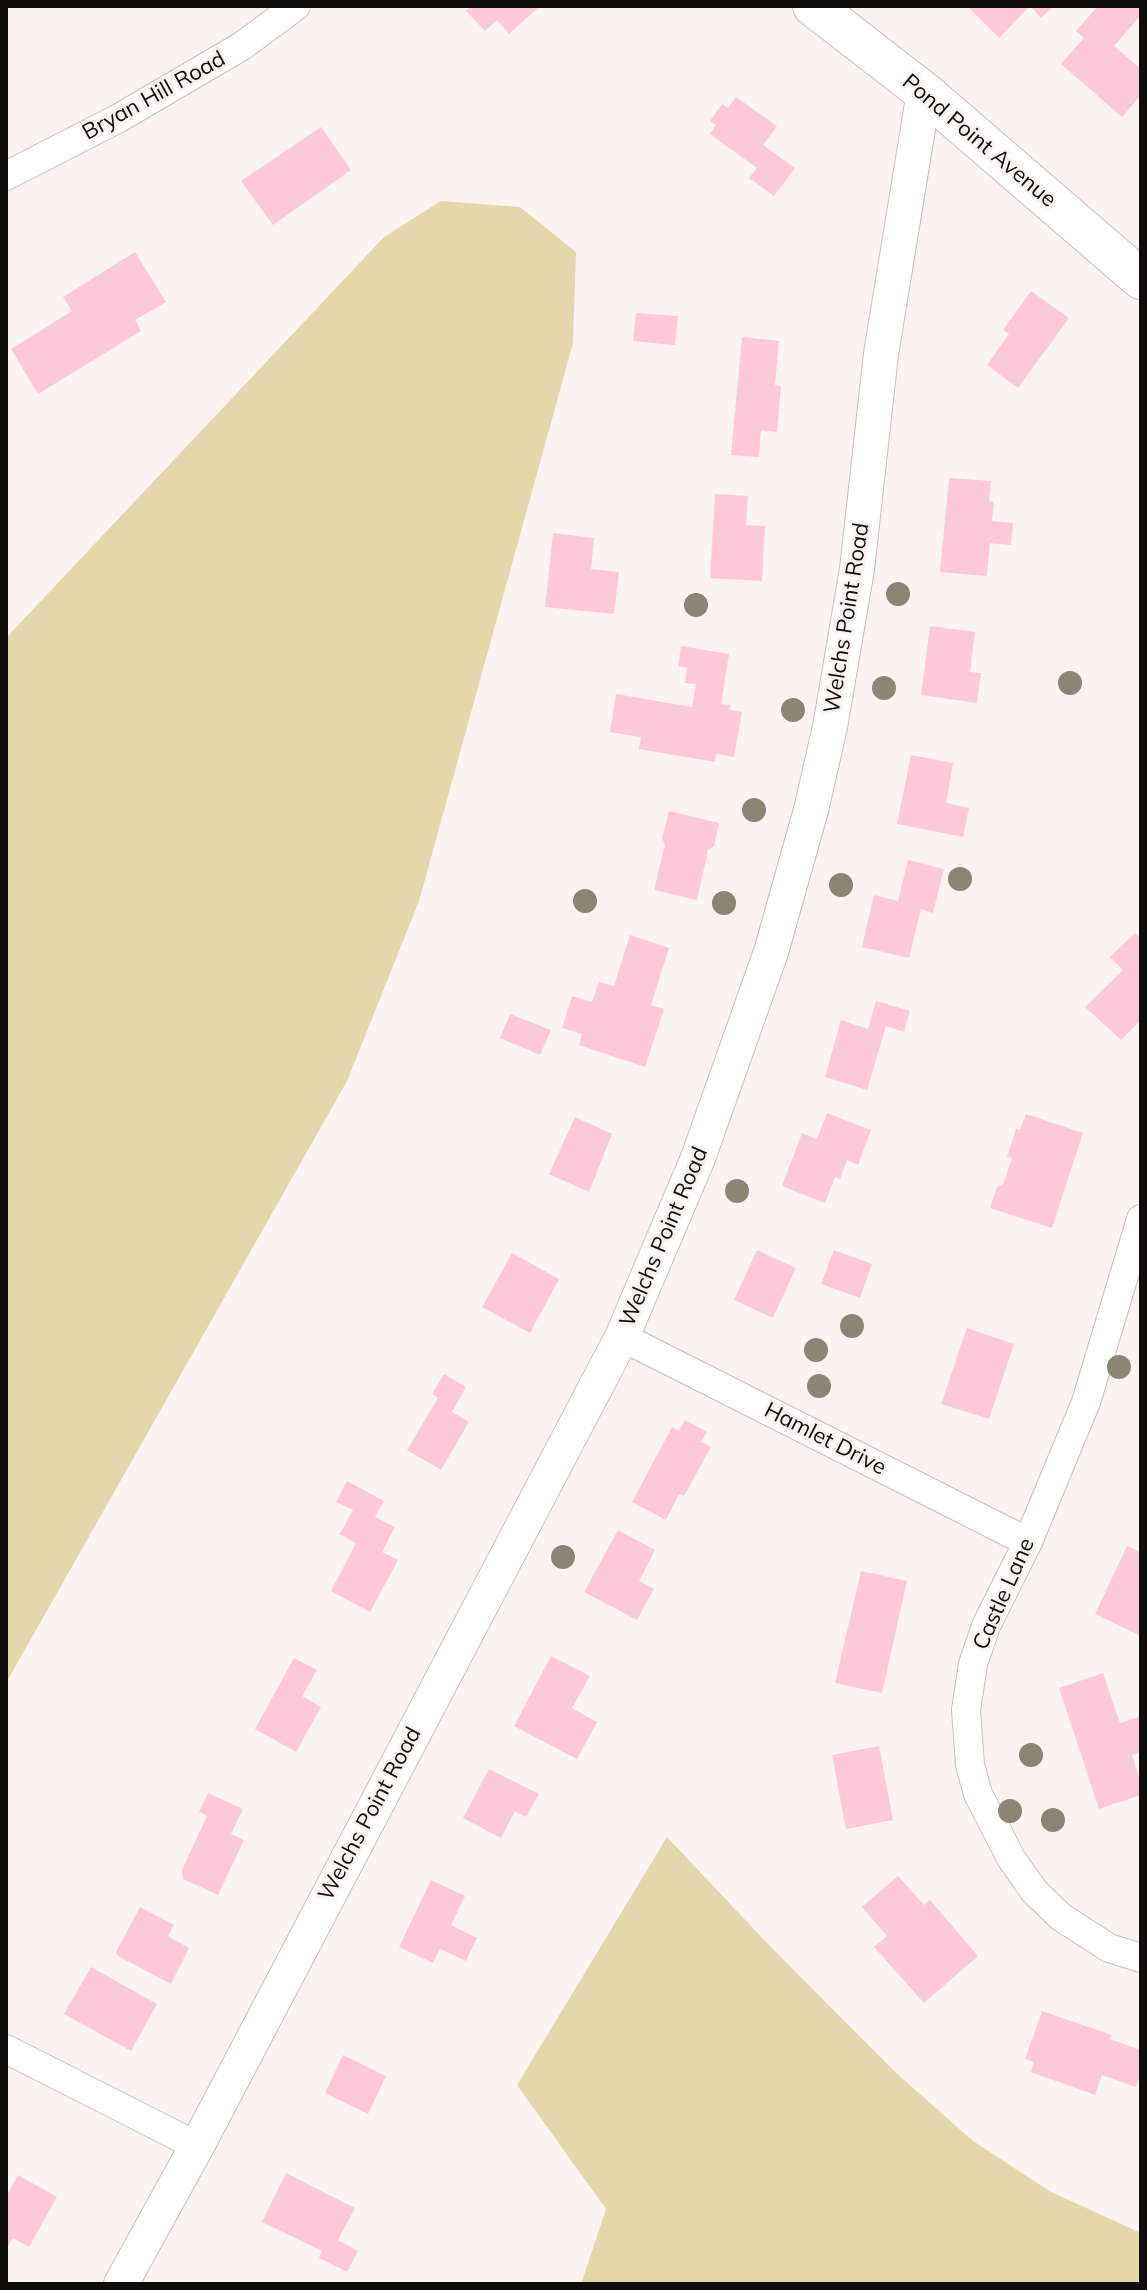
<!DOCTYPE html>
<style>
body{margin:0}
#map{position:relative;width:1147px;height:2290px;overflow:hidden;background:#faf3f2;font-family:Mulish,sans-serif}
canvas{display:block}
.frame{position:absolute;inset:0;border:8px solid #0f0c0c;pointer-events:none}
</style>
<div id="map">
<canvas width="1147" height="2290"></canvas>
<div class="frame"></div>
</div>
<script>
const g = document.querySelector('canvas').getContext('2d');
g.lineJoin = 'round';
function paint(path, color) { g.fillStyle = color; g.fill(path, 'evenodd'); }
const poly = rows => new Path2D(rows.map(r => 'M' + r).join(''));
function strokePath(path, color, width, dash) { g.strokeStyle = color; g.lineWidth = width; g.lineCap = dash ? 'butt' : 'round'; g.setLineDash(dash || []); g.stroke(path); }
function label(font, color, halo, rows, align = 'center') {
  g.font = font + ' Mulish,sans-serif'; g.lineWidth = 6; g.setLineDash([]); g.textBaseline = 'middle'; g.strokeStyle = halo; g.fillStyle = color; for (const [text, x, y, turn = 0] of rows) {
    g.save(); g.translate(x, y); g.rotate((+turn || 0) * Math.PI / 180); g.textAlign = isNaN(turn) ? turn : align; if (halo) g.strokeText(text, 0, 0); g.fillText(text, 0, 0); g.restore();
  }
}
paint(poly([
 [441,201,520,207,576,252,573,343,419,901,347,1081,6,1683,6,638,384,237],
 [667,1837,766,1942,894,2071,973,2141,1051,2192,1141,2233,1141,2284,581,2284,606,2209,517,2085]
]), '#e3d7ab');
paint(poly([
 [472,6,540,6,509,34,497,20,485,31,466,11],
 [967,6,1054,6,1041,18,1030,6,999,38],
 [1098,6,1136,6,1141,10,1141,15,1114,46,1141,69,1141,95,1122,117,1061,64,1084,38,1076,31],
 [736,97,777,126,763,145,795,168,774,196,749,178,757,168,710,134,716,125,710,121,722,104,728,108],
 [321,127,351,170,273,225,241,181],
 [135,252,166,302,135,320,141,331,38,394,11,349,72,311,63,297],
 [1031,291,1069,318,1018,388,987,365,1009,334,1003,330],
 [636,313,678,316,675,345,633,341],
 [742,337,779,341,775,385,781,386,777,432,761,430,759,457,731,455],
 [949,478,991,481,989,501,994,502,992,521,1013,523,1011,545,990,543,987,576,940,572],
 [715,494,748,496,746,525,765,526,762,581,710,578],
 [553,533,594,538,591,569,619,572,614,614,545,607],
 [930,626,975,632,970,672,981,673,977,703,921,695],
 [681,646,729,654,721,704,731,705,730,710,742,712,734,757,716,754,715,762,639,749,641,737,610,732,616,694,692,707,696,684,685,683,687,668,678,666],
 [911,755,953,763,946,803,969,808,963,837,897,824],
 [669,811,719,823,714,846,708,850,697,900,654,890,665,845,662,838],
 [908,860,944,869,933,913,921,909,909,958,862,947,874,895,898,901],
 [1135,933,1141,939,1141,1020,1121,1040,1085,1007,1123,970,1110,957],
 [630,935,669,948,651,1005,664,1009,645,1067,579,1045,582,1034,562,1028,572,996,592,1002,599,982,614,986],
 [876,1001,910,1011,904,1032,886,1026,867,1090,825,1077,841,1020,868,1029],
 [510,1014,551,1030,540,1055,500,1038],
 [827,1113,871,1130,858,1165,847,1160,840,1179,835,1177,825,1203,782,1186,802,1133,817,1139],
 [1026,1114,1083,1133,1052,1228,990,1208,997,1187,1003,1185,1012,1158,1007,1157,1016,1129,1020,1130],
 [575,1117,612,1134,589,1192,549,1174],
 [757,1250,796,1268,773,1318,734,1300],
 [834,1250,872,1264,860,1298,821,1284],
 [512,1253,559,1279,530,1333,482,1307],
 [967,1328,1014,1344,989,1419,941,1404],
 [444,1374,466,1387,452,1412,469,1422,441,1470,407,1450,438,1398,432,1394],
 [685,1420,707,1432,701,1442,711,1447,684,1496,679,1494,666,1520,632,1502,672,1427,679,1431],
 [347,1481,384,1501,375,1517,395,1527,382,1552,398,1560,370,1612,331,1591,356,1543,340,1534,353,1510,336,1502],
 [618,1530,655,1550,639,1581,654,1589,637,1620,584,1592],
 [1127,1546,1141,1552,1141,1636,1095,1614],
 [861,1571,907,1581,882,1693,835,1683],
 [551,1656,590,1676,572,1708,597,1722,577,1759,514,1726],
 [294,1658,317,1670,302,1696,321,1707,296,1752,255,1729],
 [1103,1673,1120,1723,1141,1716,1141,1752,1132,1755,1141,1783,1141,1795,1099,1809,1059,1688],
 [879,1746,893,1820,846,1829,832,1755],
 [489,1769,539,1794,526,1817,515,1811,501,1838,463,1818],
 [208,1793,243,1809,231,1834,244,1840,218,1895,183,1879,182,1870,207,1816,199,1812],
 [898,1876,924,1905,930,1900,978,1956,924,2003,874,1947,887,1936,862,1907],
 [431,1880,465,1896,451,1925,477,1938,466,1961,440,1949,433,1963,399,1947],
 [140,1907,174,1925,168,1936,189,1948,171,1984,118,1956,116,1952],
 [91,1967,157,2004,131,2051,64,2014],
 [1042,2011,1112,2035,1110,2039,1141,2050,1141,2072,1136,2087,1102,2075,1095,2095,1031,2072,1034,2062,1025,2059],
 [343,2055,386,2076,368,2114,325,2093],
 [286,2173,355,2208,338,2240,358,2251,347,2272,319,2258,322,2251,262,2222],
 [18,2175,57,2197,29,2247,13,2238,6,2250,6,2197]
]), '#fdc9da');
const minor = poly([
 [6,176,119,118,242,46,296,6],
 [1141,1219,1086,1402,1028,1542,986,1626,973,1664,966,1710,970,1765,978,1794,1011,1858,1034,1891,1061,1917,1109,1948,1141,1958],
 [622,1337,1028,1542],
 [6,2049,197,2146]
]);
const tertiary = poly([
 [121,2284,197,2146,622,1337,698,1158,771,952,811,810,830,727,857,569,881,354,924,92]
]);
const secondary = poly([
 [813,6,924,92,1141,279]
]);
strokePath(minor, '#c7c0bf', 30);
strokePath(tertiary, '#c7c0bf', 36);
strokePath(secondary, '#c7c0bf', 42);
strokePath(minor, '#fff', 28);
strokePath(tertiary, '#fff', 34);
strokePath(secondary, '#fff', 40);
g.fillStyle = '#8c8576';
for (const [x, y] of [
 [898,594],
 [696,605],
 [1070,683],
 [884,688],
 [793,710],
 [754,810],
 [960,879],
 [841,885],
 [585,901],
 [724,903],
 [737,1191],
 [852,1326],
 [816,1350],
 [1119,1367],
 [819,1386],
 [563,1557],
 [1031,1755],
 [1010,1811],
 [1053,1820]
]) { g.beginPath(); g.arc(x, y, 12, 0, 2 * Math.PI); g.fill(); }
label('22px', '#0f0c0c', '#faf3f2', [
 ["Bryan Hill Road",154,96,-29],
 ["Pond Point Avenue",979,141,40],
 ["Welchs Point Road",847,618,-81],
 ["Welchs Point Road",664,1237,-67],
 ["Hamlet Drive",825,1439,27],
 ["Castle Lane",1004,1594,-66],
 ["Welchs Point Road",370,1814,-62]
]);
</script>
